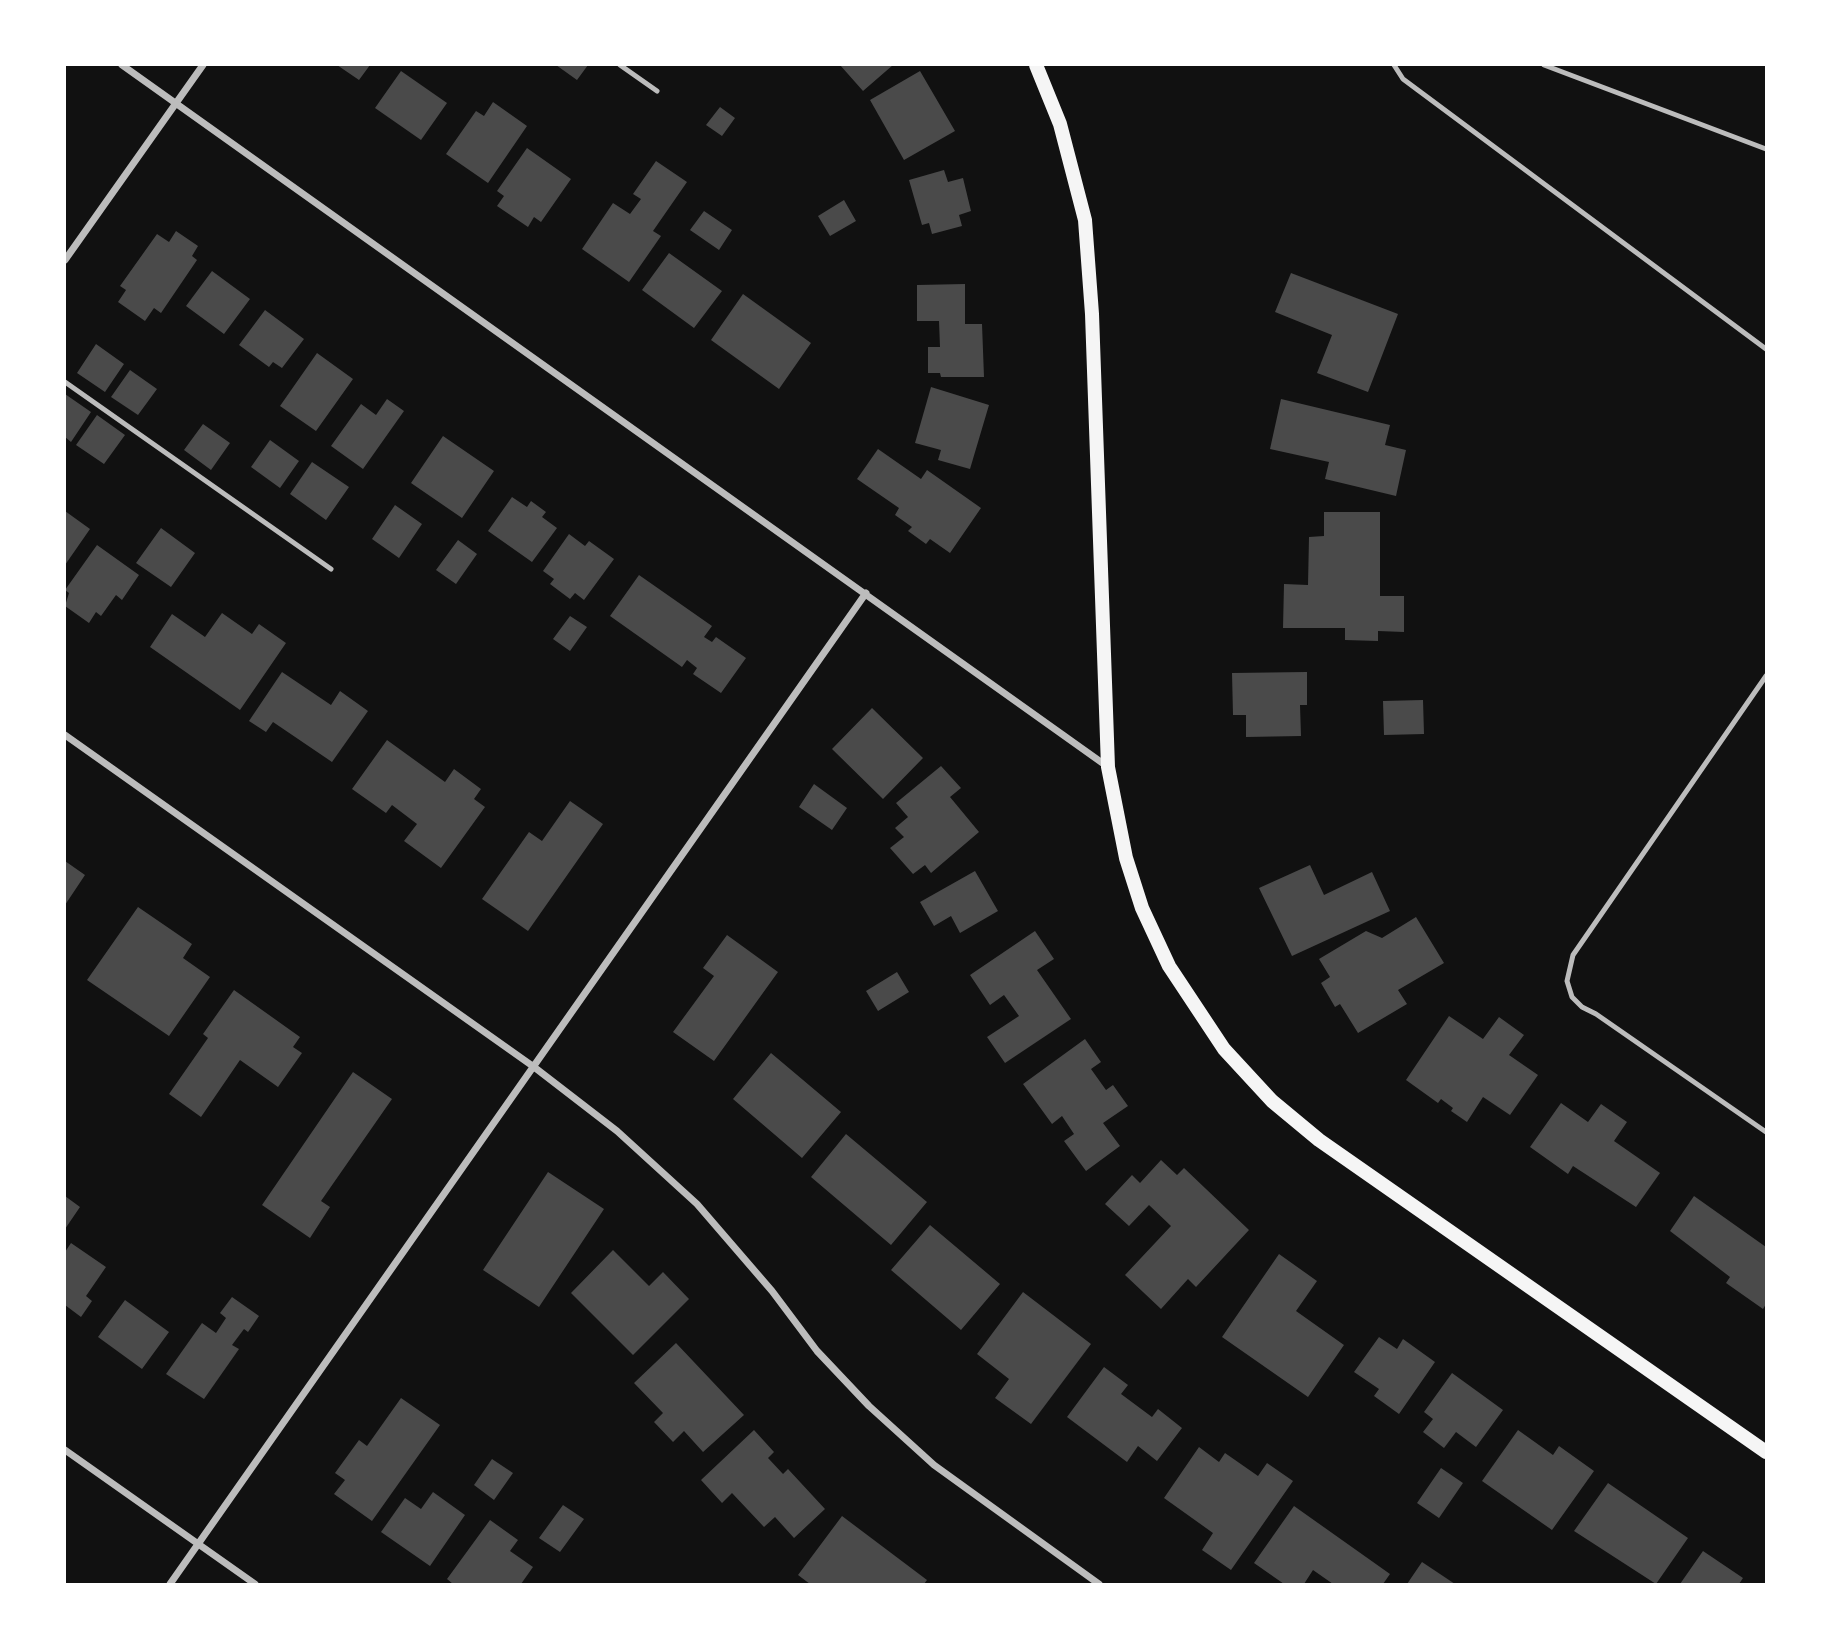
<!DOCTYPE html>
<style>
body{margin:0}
#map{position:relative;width:1831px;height:1649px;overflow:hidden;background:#111;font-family:"PT Sans Narrow",sans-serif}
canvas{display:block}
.frame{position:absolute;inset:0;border:66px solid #fff;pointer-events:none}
</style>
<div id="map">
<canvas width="1831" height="1649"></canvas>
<div class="frame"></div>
</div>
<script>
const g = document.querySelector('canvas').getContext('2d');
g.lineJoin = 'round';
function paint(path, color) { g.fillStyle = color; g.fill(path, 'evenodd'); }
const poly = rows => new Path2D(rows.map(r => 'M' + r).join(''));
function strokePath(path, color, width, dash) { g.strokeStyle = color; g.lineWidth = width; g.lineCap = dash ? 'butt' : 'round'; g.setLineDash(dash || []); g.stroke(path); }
paint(poly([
 [337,65,370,65,359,80],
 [556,65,588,65,577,80],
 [840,65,893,65,863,91],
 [401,71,447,103,421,140,375,108],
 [920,71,955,131,904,160,870,100],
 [493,102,527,126,488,183,446,154,476,111,484,116],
 [720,107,735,118,722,136,706,125],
 [527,148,571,179,541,222,534,217,528,227,497,206,504,196,497,191],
 [656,161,687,182,653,231,661,236,629,282,582,249,613,203,630,214,641,199,633,194],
 [944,170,948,182,963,178,971,211,959,215,962,226,932,234,929,223,922,225,909,180],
 [844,200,856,221,830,236,818,216],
 [704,211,732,230,719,250,690,230],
 [176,231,198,246,192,256,197,260,161,313,154,308,145,321,118,302,126,290,120,286,157,234,169,242],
 [669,253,722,291,694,328,642,290],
 [212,271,250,299,224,334,186,306],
 [1291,273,1398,314,1368,392,1317,373,1332,335,1275,312],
 [965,284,965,324,982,324,984,377,941,377,940,373,928,373,928,347,940,347,939,321,917,321,917,285],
 [743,294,811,343,779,389,711,340],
 [265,310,304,339,282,368,273,362,269,367,239,345],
 [96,344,124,364,105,392,77,373],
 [317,353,353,379,316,431,280,406],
 [130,370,157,389,138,415,111,397],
 [931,387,989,405,970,469,938,460,941,450,915,443],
 [65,394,91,412,71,442,65,437],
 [387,399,404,411,363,469,331,446,361,404,376,415],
 [1281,399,1390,425,1385,445,1406,450,1396,496,1325,479,1329,462,1270,449],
 [97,415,125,435,104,464,76,445],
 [203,424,230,443,211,470,184,450],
 [443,436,494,471,462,518,411,483],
 [270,440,299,461,280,488,251,467],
 [878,449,921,479,927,470,981,508,950,553,930,539,926,544,908,531,912,527,895,515,899,508,857,479],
 [312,462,349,487,326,520,290,494],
 [512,497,527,507,531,501,546,512,542,517,557,528,532,562,488,531],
 [395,505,422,524,399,558,372,539],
 [65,511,90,529,65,565],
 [1324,512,1380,512,1380,596,1404,596,1404,632,1378,631,1378,641,1345,640,1345,628,1283,628,1284,584,1308,585,1309,537,1324,536],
 [161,528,195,553,171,587,136,563],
 [569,534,585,546,589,541,614,559,584,600,575,593,570,599,550,584,554,579,543,571],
 [458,540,477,554,456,584,436,570],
 [97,545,139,575,122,600,116,595,101,616,96,612,89,623,65,606,69,593,65,590],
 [639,575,712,626,704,637,712,642,716,637,746,658,721,693,693,674,697,668,687,660,682,667,610,616],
 [222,613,252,634,259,624,286,643,240,710,150,647,172,614,205,637],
 [570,616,587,627,570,651,553,639],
 [282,672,331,705,340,691,368,711,332,762,273,722,266,732,249,721],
 [1307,672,1307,705,1300,705,1301,736,1246,737,1246,715,1233,715,1232,673],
 [1423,700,1424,734,1384,735,1383,701],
 [872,708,923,758,883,799,832,749],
 [387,740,445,782,454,769,481,789,474,799,485,807,441,868,404,841,417,824,392,805,386,813,352,789],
 [941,766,961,788,950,797,979,832,931,873,925,865,913,874,890,848,904,837,895,828,908,817,896,803],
 [814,784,847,808,832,830,799,807],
 [570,801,603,824,528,931,482,899,529,832,542,841],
 [65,861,85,875,65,905],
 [1310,865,1324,895,1372,872,1390,911,1292,956,1259,888],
 [975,871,998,911,960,933,951,916,934,926,920,902],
 [138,907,192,944,183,958,210,977,169,1036,87,980],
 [1416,917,1444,963,1398,990,1407,1004,1358,1033,1340,1004,1335,1007,1321,983,1330,977,1319,959,1366,931,1382,938],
 [1035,931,1054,959,1037,970,1071,1019,1005,1063,987,1037,1019,1016,1004,995,990,1005,970,975],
 [727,935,778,972,714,1061,673,1032,714,976,703,968],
 [897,972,909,992,878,1011,866,991],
 [234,990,300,1037,293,1047,302,1053,278,1087,240,1060,201,1117,169,1094,208,1038,203,1034],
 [1449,1016,1483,1039,1499,1017,1524,1035,1509,1055,1538,1075,1510,1115,1483,1097,1467,1122,1451,1111,1453,1108,1441,1099,1438,1103,1406,1080],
 [1085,1039,1101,1062,1091,1069,1106,1090,1113,1085,1128,1106,1103,1123,1120,1146,1086,1171,1064,1141,1074,1134,1062,1116,1052,1124,1023,1084],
 [771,1053,841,1112,802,1158,733,1099],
 [353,1072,392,1099,321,1201,330,1207,310,1238,262,1205],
 [1561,1103,1588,1122,1601,1104,1627,1122,1614,1141,1660,1173,1636,1207,1573,1166,1568,1174,1530,1147],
 [846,1134,927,1202,891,1245,811,1177],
 [1161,1160,1177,1175,1184,1168,1249,1230,1196,1287,1188,1279,1161,1309,1125,1275,1171,1226,1149,1205,1129,1226,1105,1204,1132,1175,1140,1183],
 [548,1172,604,1209,539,1307,483,1270],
 [65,1196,80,1207,65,1229],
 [1694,1196,1766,1247,1766,1304,1763,1309,1726,1283,1730,1277,1670,1231],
 [930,1225,1000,1284,961,1330,891,1270],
 [71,1243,106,1267,86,1296,92,1301,81,1317,65,1305,65,1252],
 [613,1250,649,1286,663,1272,689,1299,633,1355,571,1293],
 [1279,1254,1317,1281,1296,1311,1344,1345,1308,1397,1222,1337],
 [1023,1292,1091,1344,1031,1424,995,1398,1009,1379,977,1354],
 [232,1297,259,1316,248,1332,244,1329,232,1345,239,1349,204,1399,166,1374,202,1323,216,1333,226,1318,220,1313],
 [125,1300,169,1332,142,1369,98,1337],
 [1379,1337,1397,1349,1403,1339,1435,1362,1399,1414,1374,1396,1379,1389,1354,1372],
 [676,1343,744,1415,703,1452,684,1431,673,1442,654,1422,663,1413,634,1383],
 [1104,1367,1128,1385,1121,1394,1152,1417,1158,1409,1182,1428,1157,1461,1138,1446,1127,1462,1067,1417],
 [1452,1373,1503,1410,1476,1447,1456,1432,1444,1448,1423,1432,1433,1419,1424,1412],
 [401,1398,440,1425,372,1521,334,1494,345,1480,335,1473,359,1440,367,1446],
 [754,1430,774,1452,768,1458,783,1474,788,1469,825,1509,794,1538,775,1517,764,1527,732,1493,722,1503,701,1480],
 [1518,1430,1553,1455,1559,1446,1594,1471,1552,1530,1482,1481],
 [1199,1447,1219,1462,1225,1453,1258,1476,1267,1463,1293,1481,1231,1570,1202,1550,1213,1533,1164,1498],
 [492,1459,513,1473,494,1500,474,1485],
 [1441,1468,1463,1483,1439,1518,1417,1503],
 [1608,1483,1688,1538,1656,1584,1574,1531],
 [433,1492,465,1515,430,1566,381,1532,405,1498,421,1509],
 [563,1505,584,1519,560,1552,539,1538],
 [1294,1506,1390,1574,1383,1584,1333,1584,1313,1570,1304,1584,1284,1584,1254,1563],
 [842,1516,927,1580,924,1584,810,1584,798,1575],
 [490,1520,518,1540,510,1551,533,1567,521,1584,453,1584,447,1579],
 [1703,1551,1743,1578,1739,1584,1680,1584],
 [1422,1562,1455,1584,1407,1584]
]), '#4a4a4a');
strokePath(poly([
 [620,65,657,91],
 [1394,65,1403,79,1766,349],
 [1544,65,1766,149],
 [65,382,331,569],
 [1766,676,1573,955,1567,981,1572,997,1582,1007,1596,1014,1766,1132]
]), '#bcbcbc', 5);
strokePath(poly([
 [122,65,1108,767],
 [65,260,203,65],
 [65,735,534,1067,617,1131,697,1204,772,1291,817,1351,869,1406,934,1465,1099,1584],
 [65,1450,255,1584],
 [170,1584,866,593]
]), '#bcbcbc', 7);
strokePath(poly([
 [1036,65,1060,124,1085,220,1092,314,1108,767,1126,858,1142,908,1169,966,1224,1049,1272,1101,1319,1140,1766,1452]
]), '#f5f5f5', 14);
</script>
